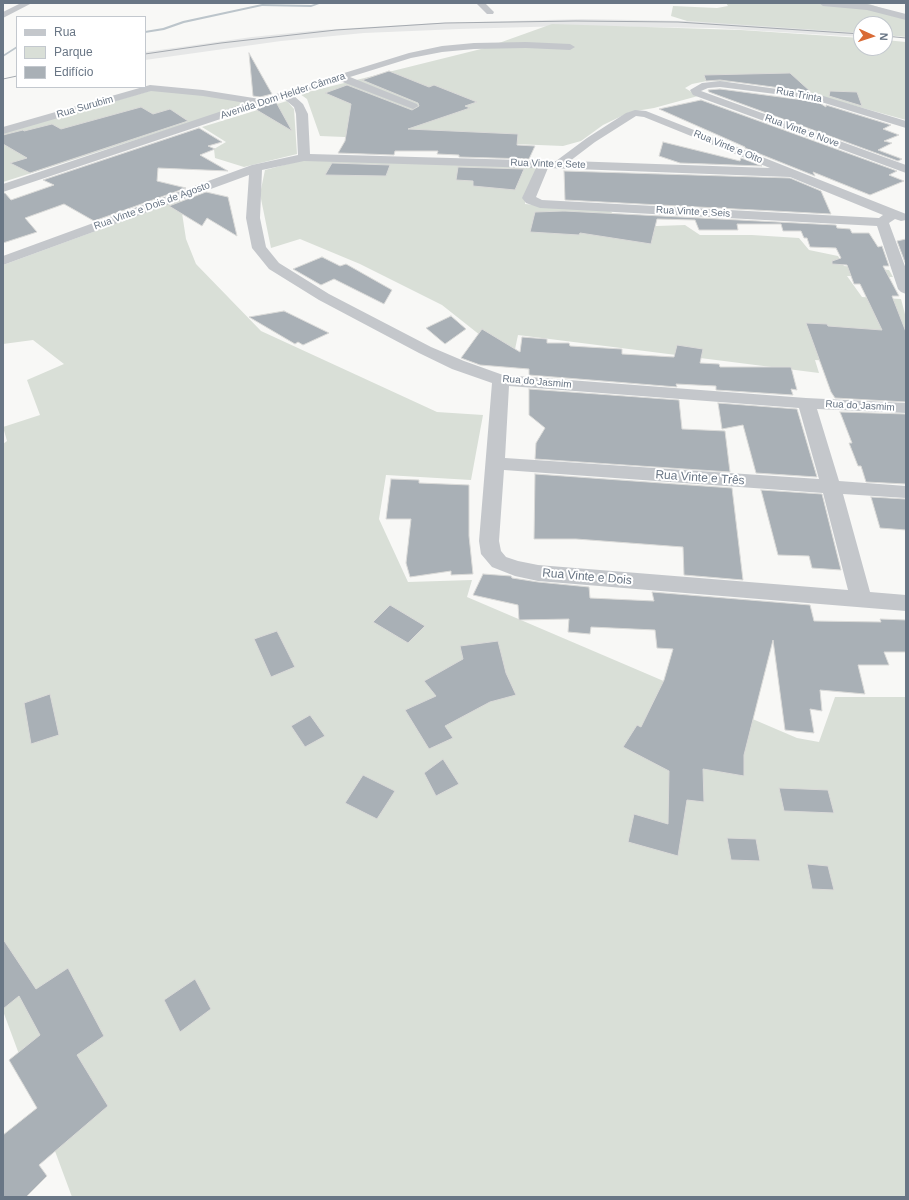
<!DOCTYPE html>
<meta charset="utf-8">
<style>
body{margin:0}
#map{position:relative;width:909px;height:1200px;overflow:hidden;background:#f8f8f6;font-family:Arial,sans-serif}
canvas{display:block}
.frame{position:absolute;inset:0;border:4px solid #697685;pointer-events:none}
.legend{position:absolute;left:16px;top:16px;width:130px;height:72px;box-sizing:border-box;background:#fff;border:1px solid #c3c8ce;margin:0;padding:5px 7px;list-style:none;font-size:12px;color:#697685}
.legend li{display:flex;align-items:center;gap:8px;height:20px}
.legend b{width:20px;border:1px solid #c3c8ce}
.north{position:absolute;left:853px;top:16px;width:40px;height:40px;box-sizing:border-box;background:#fff;border:1px solid #c3c8ce;border-radius:50%;rotate:93deg;font-size:11px;font-weight:700;line-height:16px;text-align:center;color:#697685}
.north::after{content:'';display:block;margin:auto;width:14px;height:18px;background:#d96b36;clip-path:polygon(50% 0,100% 100%,50% 72%,0 100%)}
</style>
<div id="map">
<canvas width="909" height="1200"></canvas>
<div class="frame"></div>
<ul class="legend">
<li><b style="height:5px;background:#c4c7cb"></b>Rua</li>
<li><b style="height:11px;background:#d9dfd7"></b>Parque</li>
<li><b style="height:11px;background:#a9b0b6"></b>Edifício</li>
</ul>
<div class="north">N</div>
</div>
<script>
const g = document.querySelector('canvas').getContext('2d');
g.lineJoin = 'round';
function paint(path, color) { g.fillStyle = color; g.fill(path, 'evenodd'); }
const poly = rows => new Path2D(rows.map(r => 'M' + r).join(''));
function strokePath(path, color, width, dash) { g.strokeStyle = color; g.lineWidth = width; g.lineCap = dash ? 'butt' : 'round'; g.setLineDash(dash || []); g.stroke(path); }
function label(font, color, halo, rows, align = 'center') {
  g.font = font + ' Arial,sans-serif'; g.lineWidth = 4; g.setLineDash([]); g.textBaseline = 'middle'; g.strokeStyle = halo; g.fillStyle = color; for (const [text, x, y, turn = 0] of rows) {
    g.save(); g.translate(x, y); g.rotate((+turn || 0) * Math.PI / 180); g.textAlign = isNaN(turn) ? turn : align; if (halo) g.strokeText(text, 0, 0); g.fillText(text, 0, 0); g.restore();
  }
}
paint(poly([
 [582,19,687,21,750,24,861,32,861,37,714,28,566,26,459,29,364,33,281,41,145,60,145,52,252,37,321,30,438,23]
]), '#e6e7e7');
paint(poly([
 [726,3,866,3,906,16,906,37,885,35,885,24,861,24,861,33,687,21,671,16,673,6,717,8,728,6],
 [552,24,741,30,861,38,861,48,885,48,885,40,906,42,906,120,841,102,758,83,707,81,692,84,685,88,698,96,654,108,630,112,603,125,581,141,563,146,320,136,307,99,300,94,485,48],
 [153,90,179,90,252,103,3,182,3,133],
 [287,101,294,109,297,154,244,167,215,158,214,149,226,142,202,127],
 [303,160,540,166,525,198,525,204,610,211,629,227,685,225,700,235,752,235,799,238,809,250,838,256,844,266,889,270,893,277,847,276,862,297,901,299,906,318,906,366,815,360,819,373,518,335,514,354,490,343,442,305,360,264,300,239,271,248,260,194,265,170],
 [180,200,186,239,196,264,261,331,437,412,483,415,471,480,386,475,379,519,408,582,472,580,467,597,797,738,819,742,835,697,906,697,906,1197,72,1197,3,1011,3,444,7,441,3,427,40,415,27,380,64,364,33,340,3,344,3,265]
]), '#d9dfd7');
paint(poly([
 [318,3,322,3,311,7,262,6,184,23,164,30,145,33,145,31,163,28,183,21,262,4,311,5,318,3],
 [17,46,17,48,3,57,3,55,17,46]
]), '#bcc5cb');
const building = poly([
 [249,53,272,94,260,97,253,96,249,53],
 [389,71,429,87,434,85,477,102,465,106,470,108,408,129,518,134,517,145,535,146,529,159,459,157,459,155,437,154,438,151,395,151,394,155,338,153,345,141,351,104,325,93,347,85,412,110,419,106,418,103,362,80,389,71],
 [790,73,811,92,720,80,706,81,704,75,790,73],
 [720,89,818,102,826,107,826,105,891,125,883,129,899,135,884,141,892,143,878,150,902,159,898,161,709,92,708,90,720,89],
 [830,91,857,92,862,106,829,96,830,91],
 [701,100,897,171,889,175,904,181,870,195,813,172,815,176,745,148,745,147,659,109,701,100],
 [276,102,292,131,255,109,276,102],
 [141,107,153,114,170,109,188,121,30,173,10,163,27,158,3,144,3,135,23,130,24,131,52,124,61,129,141,107],
 [199,128,222,142,208,146,215,149,200,155,228,171,158,168,157,181,186,188,94,221,64,204,25,218,37,232,3,243,3,193,5,193,11,200,54,185,43,180,199,128],
 [663,142,740,161,741,158,762,166,680,163,659,156,663,142],
 [332,163,390,165,386,176,325,175,332,163],
 [458,167,524,169,515,190,473,186,473,181,456,180,458,167],
 [564,171,790,178,821,191,831,214,565,200,564,171],
 [206,192,228,197,237,236,207,218,202,226,169,206,206,192],
 [564,211,836,225,837,228,850,229,852,233,869,233,878,247,882,246,889,266,883,266,899,296,892,296,906,332,906,402,835,398,831,392,806,323,827,324,828,326,882,330,860,284,854,284,847,265,832,264,832,261,841,258,836,248,810,247,807,238,804,238,801,231,783,231,781,224,737,224,738,230,699,230,695,220,657,219,651,244,580,233,579,235,530,232,535,212,564,211],
 [906,239,906,265,897,241,906,239],
 [322,257,340,266,346,264,392,290,384,304,334,279,321,285,293,269,322,257],
 [284,311,329,333,303,345,298,342,295,344,249,317,284,311],
 [451,316,466,329,445,344,426,328,451,316],
 [482,329,520,352,522,337,547,339,547,343,569,343,570,346,622,349,622,354,674,357,677,345,703,349,700,363,719,364,720,367,791,367,797,390,791,389,793,395,716,390,716,386,676,384,677,387,529,375,529,369,480,365,461,358,482,329],
 [529,389,679,400,682,429,725,431,730,472,535,459,536,443,545,428,529,415,529,389],
 [718,403,797,409,817,477,756,473,743,425,722,429,718,403],
 [840,412,906,414,906,484,866,482,861,466,858,466,849,443,852,443,840,412],
 [535,474,732,488,743,580,684,575,683,547,576,539,534,539,535,474],
 [391,479,419,480,419,483,469,485,469,536,473,574,451,575,451,571,410,577,406,563,411,519,386,519,391,479],
 [761,490,822,494,841,570,812,568,809,556,778,555,761,490],
 [871,497,906,499,906,530,880,528,871,497],
 [483,574,511,576,512,578,538,582,589,587,590,598,654,601,652,592,810,605,814,621,881,622,880,619,906,620,906,652,884,652,889,665,858,665,865,694,820,690,822,711,810,709,814,733,785,730,773,640,744,755,744,776,703,769,704,802,687,800,678,856,628,842,634,814,668,824,669,771,623,747,637,725,641,727,664,680,673,649,657,648,655,630,591,627,590,634,568,632,569,619,519,620,518,605,473,595,483,574],
 [390,605,425,626,408,643,373,622,390,605],
 [277,631,295,667,271,677,254,639,277,631],
 [498,641,506,673,516,695,490,702,445,726,453,738,429,749,405,710,436,696,424,681,463,659,460,646,498,641],
 [50,694,59,735,31,744,24,703,50,694],
 [310,715,325,736,305,747,291,726,310,715],
 [443,759,459,784,436,796,424,773,443,759],
 [363,775,395,791,377,819,345,803,363,775],
 [779,788,828,790,834,813,784,811,779,788],
 [727,838,756,839,760,861,731,860,727,838],
 [807,864,828,866,834,890,812,889,807,864],
 [3,939,36,989,68,968,104,1036,77,1055,108,1106,39,1165,47,1176,26,1197,3,1197,3,1135,37,1108,9,1060,40,1035,19,996,3,1009,3,939],
 [195,979,211,1009,180,1032,164,1000,195,979]
]);
paint(building, '#a9b0b6');
strokePath(building, '#dadad8', 1);
paint(poly([
 [21,3,32,3,3,18,3,12,21,3],
 [476,3,485,3,494,12,493,14,487,14,476,3],
 [819,3,867,4,906,14,906,20,867,10,823,6,819,3],
 [526,42,570,44,575,47,570,50,526,48,474,49,442,52,411,58,350,77,417,104,418,106,413,109,340,81,293,95,303,104,308,114,310,154,556,161,587,138,626,113,635,110,646,111,906,214,906,220,901,221,895,219,889,223,906,269,906,294,901,292,898,289,877,226,540,208,526,203,522,198,536,168,304,161,262,170,260,218,266,247,279,263,329,294,431,347,464,361,503,375,806,398,906,403,906,413,817,409,839,481,906,486,906,498,843,494,870,592,906,595,906,611,538,581,515,576,492,567,481,554,479,541,492,383,452,369,419,353,319,300,269,269,252,248,246,218,249,175,3,265,3,256,252,165,298,155,296,114,294,107,283,98,3,192,3,184,246,103,203,96,151,91,3,134,3,127,150,85,203,90,260,99,409,53,442,46,474,43,526,42],
 [636,116,644,117,770,168,570,161,595,142,636,116],
 [548,168,790,177,883,215,879,218,542,200,536,197,548,168],
 [509,386,799,408,819,479,505,458,509,386],
 [504,470,823,493,848,590,538,565,518,561,506,557,501,551,499,541,504,470],
 [720,81,820,95,906,121,906,128,818,101,791,96,720,87,708,88,701,91,906,165,906,173,693,95,690,90,702,83,720,81]
]), '#c4c7cb');
strokePath(poly([
 [885,36,906,38],
 [145,54,221,43,336,30,445,23,575,21,678,22,861,34],
 [3,79,17,76]
]), '#a5aab0', 1);
label('10px', '#697685', '#fff', [
 ["Rua Trinta",799,95,11],
 ["Avenida Dom Helder Câmara",283,96,-18],
 ["Rua Surubim",85,107,-16],
 ["Rua Vinte e Nove",802,131,20],
 ["Rua Vinte e Oito",728,147,22],
 ["Rua Vinte e Sete",548,164,2],
 ["Rua Vinte e Dois de Agosto",152,206,-20],
 ["Rua Vinte e Seis",693,212,3],
 ["Rua do Jasmim",537,382,5],
 ["Rua do Jasmim",860,406,3]
]);
label('12px', '#697685', '#fff', [
 ["Rua Vinte e Três",700,478,4],
 ["Rua Vinte e Dois",587,577,5]
]);
</script>
